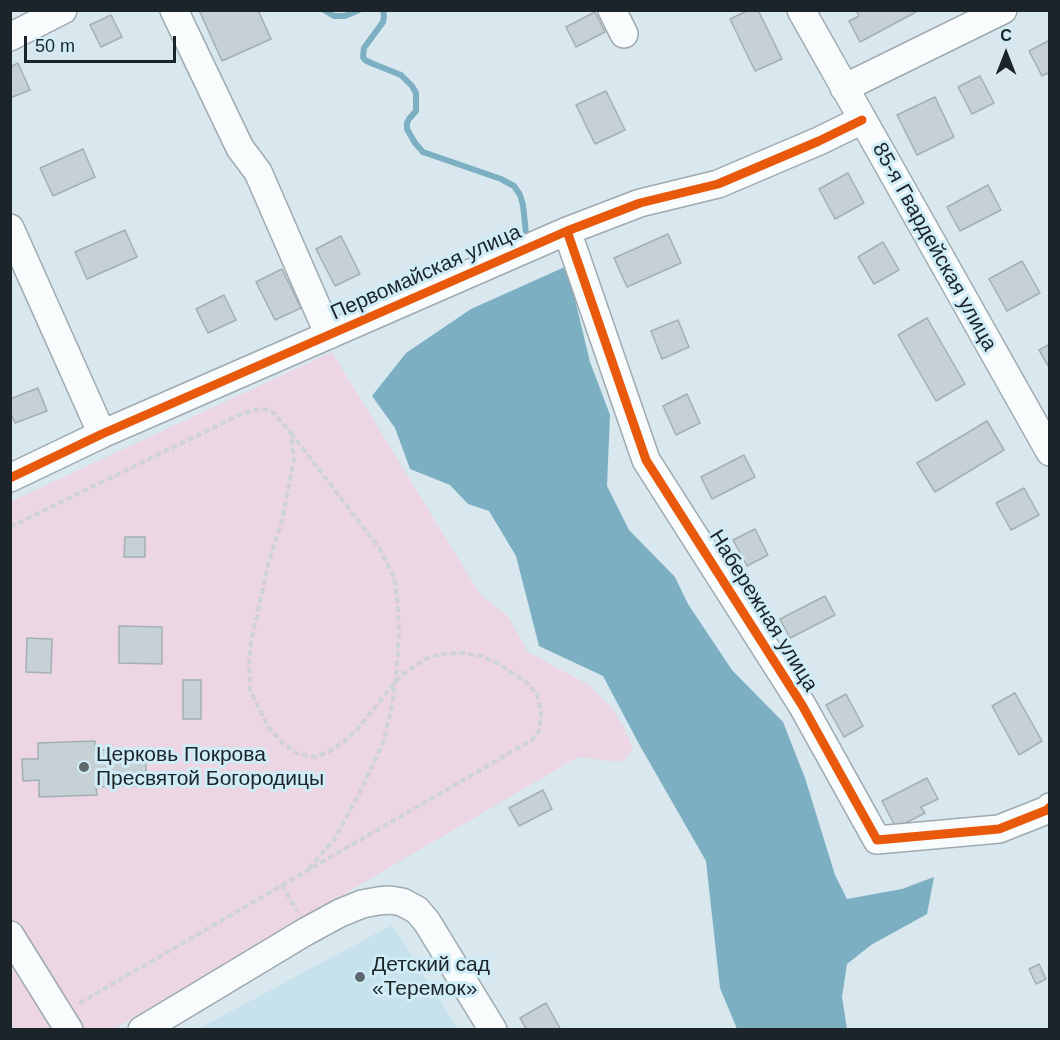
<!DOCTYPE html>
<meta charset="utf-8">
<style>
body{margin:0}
#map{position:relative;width:1060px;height:1040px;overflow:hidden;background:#d8e8ee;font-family:Arial,sans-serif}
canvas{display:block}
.frame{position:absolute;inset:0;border:12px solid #1b2529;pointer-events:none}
.north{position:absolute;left:976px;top:24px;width:60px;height:60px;-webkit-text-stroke:4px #d0ecf6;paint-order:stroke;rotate:0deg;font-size:16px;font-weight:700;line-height:24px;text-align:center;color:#1b2529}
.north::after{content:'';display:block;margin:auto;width:21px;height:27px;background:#1b2529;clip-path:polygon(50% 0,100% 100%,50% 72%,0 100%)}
.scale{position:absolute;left:24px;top:36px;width:152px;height:27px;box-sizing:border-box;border:3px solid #1b2529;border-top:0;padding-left:8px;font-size:18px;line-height:21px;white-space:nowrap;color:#1b2529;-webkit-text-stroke:4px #d0ecf6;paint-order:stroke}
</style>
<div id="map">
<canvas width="1060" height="1040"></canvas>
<div class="frame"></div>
<div class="north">С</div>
<div class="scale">50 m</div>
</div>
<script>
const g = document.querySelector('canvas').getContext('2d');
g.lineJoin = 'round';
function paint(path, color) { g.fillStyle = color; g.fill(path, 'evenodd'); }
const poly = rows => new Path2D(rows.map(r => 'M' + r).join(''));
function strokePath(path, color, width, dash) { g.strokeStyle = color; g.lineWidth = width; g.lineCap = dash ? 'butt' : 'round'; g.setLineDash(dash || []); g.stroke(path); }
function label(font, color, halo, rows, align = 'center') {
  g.font = font + ' Arial,sans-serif'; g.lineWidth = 6; g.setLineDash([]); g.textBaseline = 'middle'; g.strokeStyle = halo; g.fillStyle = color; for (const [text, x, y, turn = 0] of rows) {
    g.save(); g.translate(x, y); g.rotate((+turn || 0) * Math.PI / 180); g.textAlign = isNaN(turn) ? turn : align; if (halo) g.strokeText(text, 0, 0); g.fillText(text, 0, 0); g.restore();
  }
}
paint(poly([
 [392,925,458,1029,198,1029]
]), '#c7e2ed');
paint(poly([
 [332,352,480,594,508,616,528,652,589,685,610,706,624,727,633,749,624,761,608,761,578,757,114,1029,11,1029,10,502]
]), '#ecd6e4');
paint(poly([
 [567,266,590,362,610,415,607,486,629,530,675,577,688,604,732,670,783,722,805,778,835,875,847,899,902,889,934,877,927,914,871,945,847,964,842,997,847,1029,737,1029,720,988,706,861,639,744,603,676,539,646,516,556,489,511,468,504,450,485,410,469,395,428,372,396,406,353,471,309]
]), '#7cafc1');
strokePath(poly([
 [324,10,334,16,345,16,359,10],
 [383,10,384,16,383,22,364,48,363,57,365,60,371,63,401,75,412,86,416,93,416,111,409,119,407,123,407,129,415,143,423,152,501,179,514,186,520,195,523,205,526,233]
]), '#7cafc1', 6);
const building = poly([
 [199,10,258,10,271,39,222,61,199,10],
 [749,10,758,10,782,59,755,71,730,19,749,10],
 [856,10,915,10,916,12,860,42,849,21,859,16,856,10],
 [595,12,605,32,576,47,566,27,595,12],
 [111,15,122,37,101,47,90,25,111,15],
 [1050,40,1050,72,1042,76,1029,51,1050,40],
 [18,63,30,90,10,98,10,67,18,63],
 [980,76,994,103,972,114,958,87,980,76],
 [606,91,625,130,595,144,576,105,606,91],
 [935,97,954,137,917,155,897,115,935,97],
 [83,149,95,177,53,196,40,168,83,149],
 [848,173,864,203,835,219,819,189,848,173],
 [988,185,1001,210,960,231,947,207,988,185],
 [125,230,137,257,87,279,75,252,125,230],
 [668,234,681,263,627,287,614,258,668,234],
 [341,236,360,274,335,286,316,249,341,236],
 [883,242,899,270,874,284,858,257,883,242],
 [1022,261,1040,293,1007,311,989,279,1022,261],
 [282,269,301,308,275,320,256,282,282,269],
 [224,295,236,320,208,333,196,309,224,295],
 [927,318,965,384,936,401,898,335,927,318],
 [678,320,689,347,662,359,651,331,678,320],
 [1050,344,1050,369,1039,350,1050,344],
 [38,388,47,411,15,423,10,412,10,399,38,388],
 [687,394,700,423,676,435,663,406,687,394],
 [987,421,1004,450,935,492,917,463,987,421],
 [744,455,755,477,712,499,701,477,744,455],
 [1024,488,1039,515,1011,530,996,503,1024,488],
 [755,529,768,555,747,566,733,540,755,529],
 [125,537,145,537,145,557,124,557,125,537],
 [825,596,835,615,790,638,780,619,825,596],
 [119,626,162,627,162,664,119,663,119,626],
 [27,638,52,639,51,673,26,672,27,638],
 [183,680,201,680,201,719,183,719,183,680],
 [1015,693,1042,741,1019,755,992,706,1015,693],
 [846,694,863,726,844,737,826,705,846,694],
 [95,741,95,750,134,749,140,752,146,764,146,770,141,782,135,786,96,787,97,795,39,797,39,780,23,781,22,759,38,759,38,743,95,741],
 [927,778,938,799,921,807,925,813,896,828,882,801,927,778],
 [543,790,552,809,519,826,509,808,543,790],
 [1039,964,1046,979,1036,984,1029,969,1039,964],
 [546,1003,560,1028,558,1030,527,1030,520,1018,546,1003]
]);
paint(building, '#c6d1d6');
strokePath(building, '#a3afb4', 1.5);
const minor = poly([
 [174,10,240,148,258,172,329,335],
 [612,10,624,34],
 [801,10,1050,452],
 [10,37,63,10],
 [844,88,1003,10],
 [10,228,102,434],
 [567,231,646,460,802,705,877,840,999,829,1047,810,1050,807],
 [10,478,102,434,567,231,640,203,718,184,819,141,862,120],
 [10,935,69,1030],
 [142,1030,305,932,340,913,362,904,378,901,390,900,402,902,417,910,427,922,493,1030]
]);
strokePath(minor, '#9eaaaf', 30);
strokePath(poly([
 [291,433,379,548,394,577,398,605,399,633,397,667,392,706,383,743,360,792,334,840,307,870],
 [10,527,239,415,254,410,265,409,274,413,291,433,294,459,282,521,269,561,251,642,249,664,250,690,268,727,282,742,298,754,316,757,330,751,345,741,357,730,395,682,403,674,425,659,441,654,463,653,481,656,499,664,526,682,537,694,541,713,540,729,532,740,78,1004],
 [282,885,297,911]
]), '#cfd3d4', 4, [6, 3]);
strokePath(minor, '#f9fcfc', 27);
strokePath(poly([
 [567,231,646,460,802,705,877,840,999,829,1047,810,1050,807],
 [10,478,102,434,567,231,640,203,718,184,819,141,862,120]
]), '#e8590c', 9);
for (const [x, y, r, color] of [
 [84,767,6,"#5d696e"],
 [360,977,6,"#5d696e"]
]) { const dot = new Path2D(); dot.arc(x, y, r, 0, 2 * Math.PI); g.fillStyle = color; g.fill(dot); strokePath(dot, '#d0ecf6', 2); }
label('21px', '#1b2529', '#d0ecf6', [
 ["85-я Гвардейская улица",934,247,61],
 ["Первомайская улица",426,273,-24],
 ["Набережная улица",763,611,58]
]);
label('21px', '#1b2529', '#d0ecf6', [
 ["Церковь Покрова",96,755],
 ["Пресвятой Богородицы",96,779],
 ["Детский сад",372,965],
 ["«Теремок»",372,989]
], 'left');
</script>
